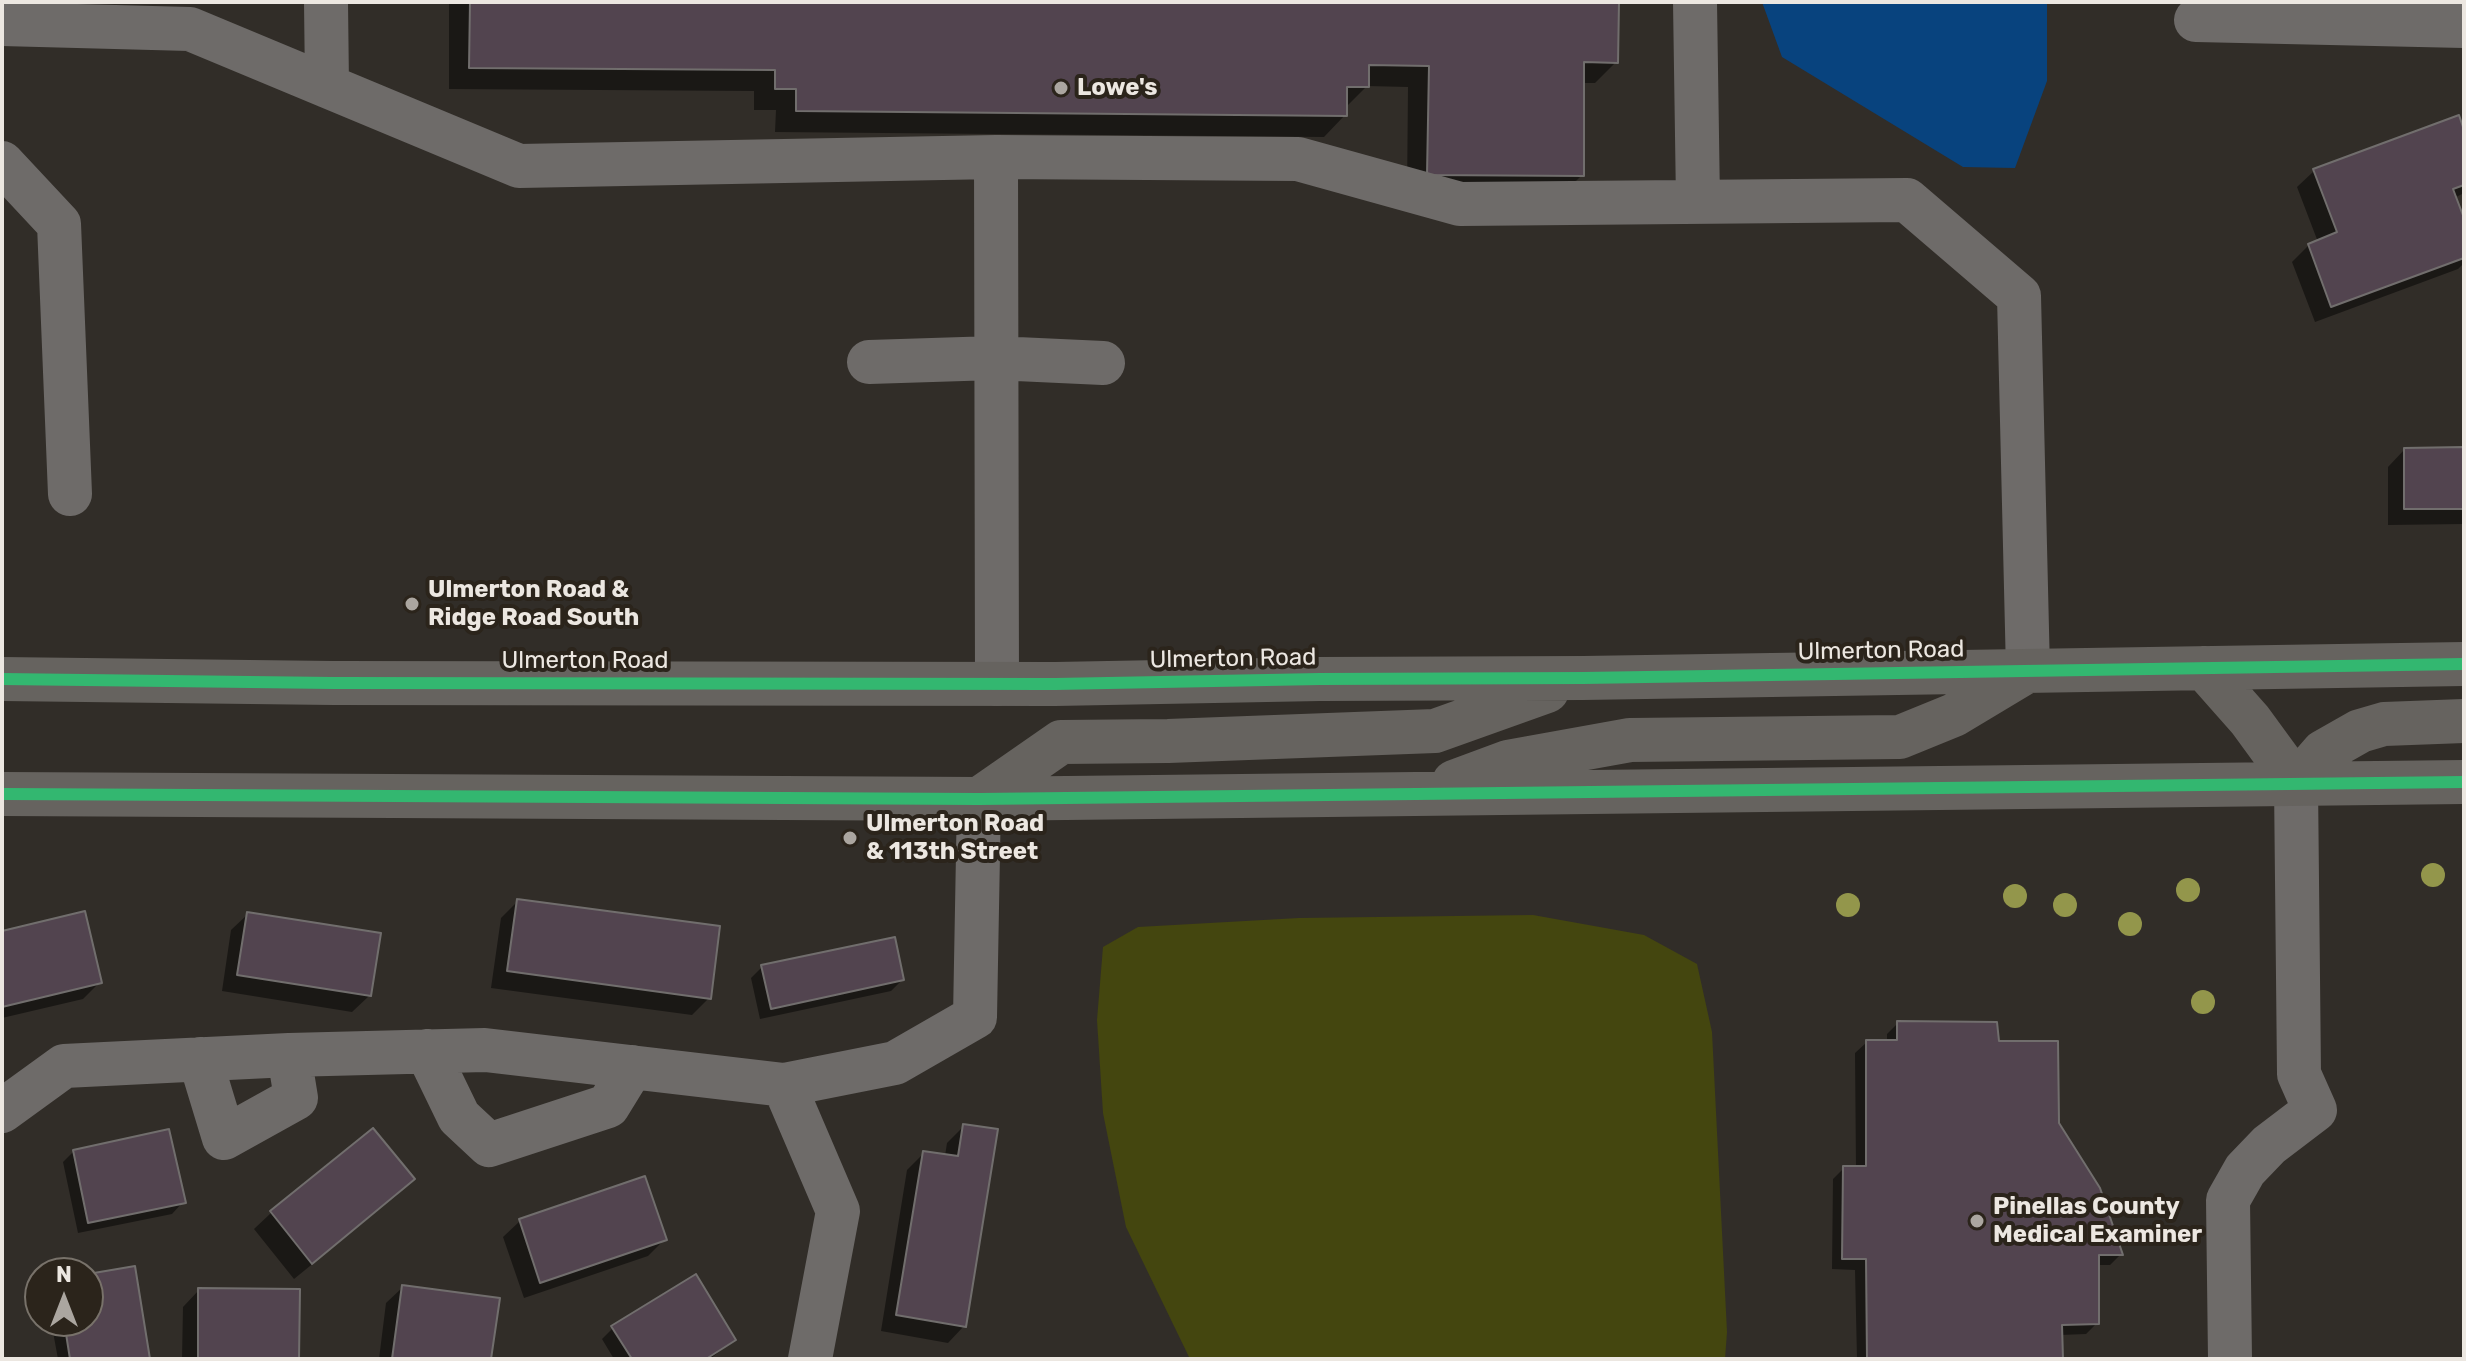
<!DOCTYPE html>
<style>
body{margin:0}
#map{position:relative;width:2466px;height:1361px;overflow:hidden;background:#312d28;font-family:Rubik,sans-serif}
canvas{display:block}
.frame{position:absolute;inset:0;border:4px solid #ece7e1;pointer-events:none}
.north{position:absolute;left:24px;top:1257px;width:80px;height:80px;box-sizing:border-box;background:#2b241b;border:2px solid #78726a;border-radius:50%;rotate:0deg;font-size:22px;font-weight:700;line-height:32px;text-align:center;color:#ece7e1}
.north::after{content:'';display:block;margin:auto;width:28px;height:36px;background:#aba6a0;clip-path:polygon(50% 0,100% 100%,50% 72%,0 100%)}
</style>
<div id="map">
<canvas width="2466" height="1361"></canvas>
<div class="frame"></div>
<div class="north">N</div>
</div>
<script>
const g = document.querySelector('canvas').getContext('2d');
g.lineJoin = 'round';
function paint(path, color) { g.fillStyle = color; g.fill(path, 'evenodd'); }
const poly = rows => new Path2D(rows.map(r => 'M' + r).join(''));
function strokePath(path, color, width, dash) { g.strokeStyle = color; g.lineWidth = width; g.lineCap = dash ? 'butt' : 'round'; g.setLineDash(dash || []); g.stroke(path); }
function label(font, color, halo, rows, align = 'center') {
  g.font = font + ' Rubik,sans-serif'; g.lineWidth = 8; g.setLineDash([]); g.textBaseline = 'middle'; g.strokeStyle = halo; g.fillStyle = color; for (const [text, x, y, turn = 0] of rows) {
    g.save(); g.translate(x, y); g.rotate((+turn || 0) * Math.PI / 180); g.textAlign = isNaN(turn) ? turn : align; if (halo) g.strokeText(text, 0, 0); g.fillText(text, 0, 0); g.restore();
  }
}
paint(poly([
 [1533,915,1644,935,1697,964,1712,1032,1727,1332,1725,1359,1190,1359,1126,1227,1103,1113,1097,1020,1103,947,1138,927,1299,918]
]), '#44460f');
paint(poly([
 [1762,2,2047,2,2047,81,2015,168,1963,167,1782,57]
]), '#08437e');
paint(poly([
 [449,2,1617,2,1616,62,1595,83,1582,83,1582,175,1560,197,1407,195,1408,87,1367,86,1345,108,1345,115,1324,137,775,132,776,110,754,110,754,91,449,89],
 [2464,135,2464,193,2454,198,2464,224,2464,263,2458,269,2315,322,2292,262,2309,245,2318,242,2297,187,2314,171],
 [2464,449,2464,524,2388,525,2388,467,2404,450],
 [518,901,709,998,692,1015,491,988,501,918],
 [248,914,369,996,352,1012,222,991,231,930],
 [2,933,100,982,83,999,2,1018],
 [762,967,902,980,891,991,760,1019,751,978],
 [1898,1023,1997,1043,2057,1124,2121,1254,2110,1265,2097,1265,2097,1323,2086,1334,2060,1335,2061,1359,1857,1359,1855,1270,1832,1269,1833,1179,1844,1168,1856,1168,1855,1053,1867,1042,1887,1042,1887,1034],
 [964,1126,964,1326,948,1343,881,1331,907,1170,924,1153,945,1156,947,1143],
 [373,1131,413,1179,396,1196,294,1279,254,1229,271,1213],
 [74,1151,183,1202,172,1214,78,1233,63,1162],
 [520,1221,665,1239,648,1256,524,1298,503,1237],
 [88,1276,148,1359,58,1359,51,1321,88,1321],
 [403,1287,489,1359,379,1359,386,1303],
 [199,1290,297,1359,182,1359,183,1307],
 [613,1328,734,1340,710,1359,614,1359,602,1339]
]), '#0007');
const building = poly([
 [470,2,1619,2,1618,63,1584,62,1584,176,1427,175,1429,66,1369,65,1369,87,1347,87,1347,116,796,111,796,89,775,89,775,70,469,68,470,2],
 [2459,115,2464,130,2464,185,2453,189,2464,218,2464,258,2331,307,2308,244,2337,232,2313,169,2459,115],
 [2,288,3,288,3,405,2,405,2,288],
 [2464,447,2464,509,2404,509,2404,448,2464,447],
 [517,899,720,926,711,999,507,971,517,899],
 [85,911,102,983,2,1007,2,931,85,911],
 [247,912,381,933,371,996,237,975,247,912],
 [895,937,904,980,771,1009,761,965,895,937],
 [1897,1021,1997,1022,1999,1041,2058,1041,2059,1123,2100,1188,2123,1255,2099,1255,2099,1324,2062,1325,2063,1359,1867,1359,1866,1259,1842,1259,1843,1166,1866,1166,1866,1040,1897,1040,1897,1021],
 [963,1124,998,1129,966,1327,896,1315,923,1151,958,1156,963,1124],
 [373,1128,415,1179,312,1264,270,1211,373,1128],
 [169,1129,186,1203,88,1223,73,1150,169,1129],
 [645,1176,667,1240,540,1283,519,1219,645,1176],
 [135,1266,150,1359,70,1359,64,1321,88,1321,88,1274,135,1266],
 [696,1274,736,1340,706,1359,632,1359,611,1326,696,1274],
 [402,1285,500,1298,491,1359,392,1359,402,1285],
 [198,1288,300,1289,299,1359,198,1359,198,1288]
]);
paint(building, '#52444f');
strokePath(building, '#716e6d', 2);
strokePath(poly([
 [326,2,327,86],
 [1695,2,1698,202],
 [2196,20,2464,26],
 [2,24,190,29,519,166,996,157,1298,159,1460,204,1907,200,2019,296,2028,671],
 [996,157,997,684],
 [2,163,59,224,70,494],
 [869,362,995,358,1103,363],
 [427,1051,459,1117,489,1145,608,1106,632,1067],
 [200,1059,224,1138,296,1098,289,1055],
 [784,1085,838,1211,810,1359],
 [2,1111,64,1066,289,1055,485,1050,784,1085,895,1063,975,1017,979,799],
 [2230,1359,2228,1200,2245,1170,2269,1145,2315,1110,2299,1074,2296,783]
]), '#6e6b69', 44);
strokePath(poly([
 [2204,668,2250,720,2296,783],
 [2,679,333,683,1055,684,1320,679,1583,678,2464,664],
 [1454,782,1508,762,1630,740,1900,737,1954,715,2024,673],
 [2296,783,2323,752,2360,731,2384,724,2464,721],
 [2,794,979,799,2464,782],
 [979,799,1061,742,1168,741,1435,731,1547,691]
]), '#66635f', 44);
strokePath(poly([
 [2,679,333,683,1055,684,1320,679,1583,678,2464,664],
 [2,794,979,799,2464,782]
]), '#33b770', 12);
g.fillStyle = '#93964b';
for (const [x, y] of [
 [2433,875],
 [2188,890],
 [2015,896],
 [1848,905],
 [2065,905],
 [2130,924],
 [2203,1002]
]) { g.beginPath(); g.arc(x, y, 12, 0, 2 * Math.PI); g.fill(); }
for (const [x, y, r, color] of [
 [1061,88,8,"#aba6a0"],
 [412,604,8,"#aba6a0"],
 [850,838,8,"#aba6a0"],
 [1977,1221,8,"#aba6a0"]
]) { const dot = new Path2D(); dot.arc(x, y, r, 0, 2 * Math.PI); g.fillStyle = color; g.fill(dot); strokePath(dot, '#2b241b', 3); }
label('bold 24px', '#ece7e1', '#2b241b', [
 ["Lowe's",1077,88],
 ["Ulmerton Road &",428,590],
 ["Ridge Road South",428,618],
 ["Ulmerton Road",866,824],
 ["& 113th Street",866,852],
 ["Pinellas County",1993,1207],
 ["Medical Examiner",1993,1235]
], 'left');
label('24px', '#ece7e1', '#2b241b', [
 ["Ulmerton Road",1881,651,-1],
 ["Ulmerton Road",1233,659,-1],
 ["Ulmerton Road",585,661]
]);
</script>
